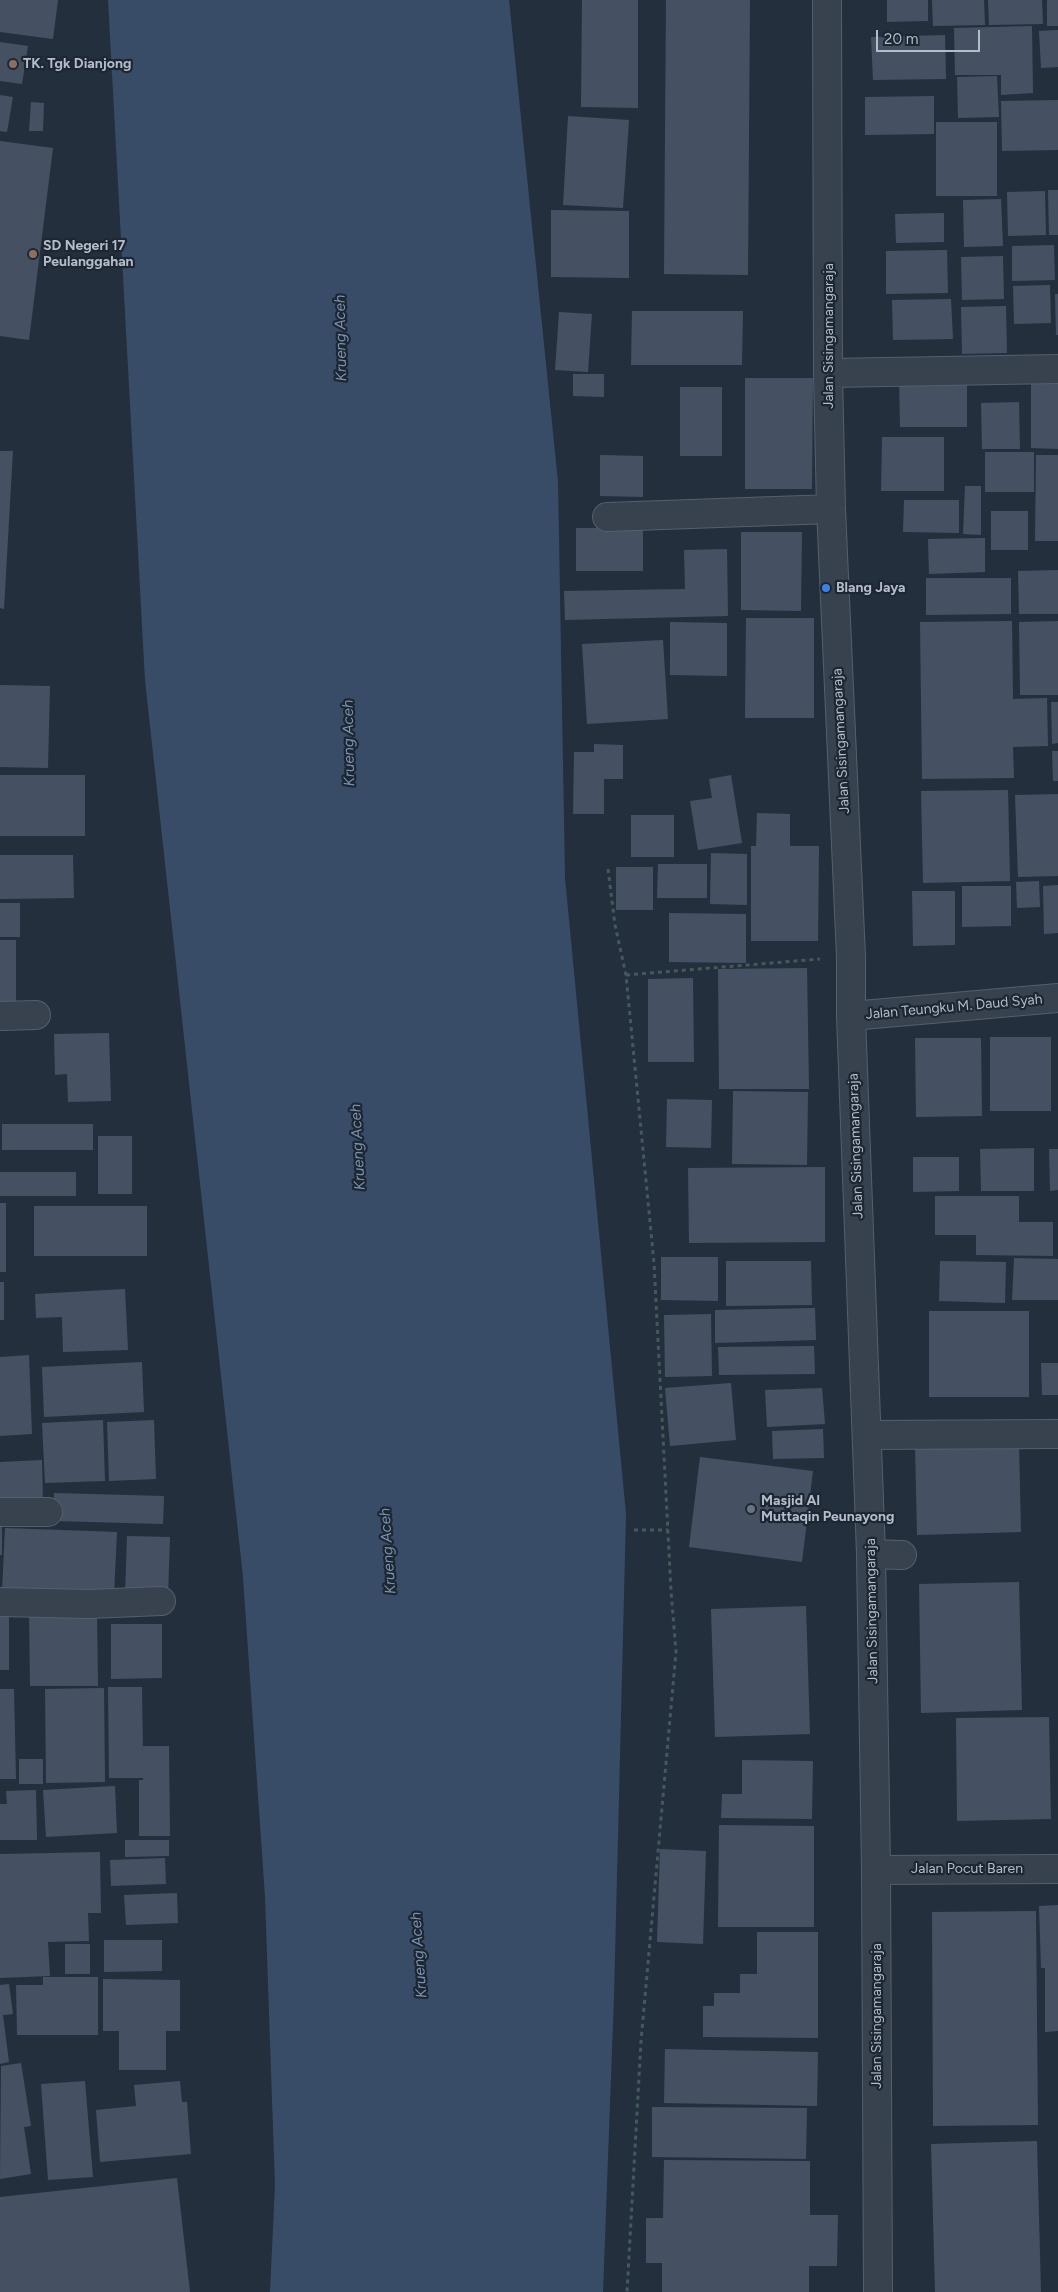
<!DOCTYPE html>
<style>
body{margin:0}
#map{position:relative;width:1058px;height:2292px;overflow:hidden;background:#242f3e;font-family:Figtree,sans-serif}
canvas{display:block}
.scale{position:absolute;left:876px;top:30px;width:104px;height:22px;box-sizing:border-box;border:2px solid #b4bcc9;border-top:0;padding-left:6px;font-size:15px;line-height:18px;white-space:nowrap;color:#b4bcc9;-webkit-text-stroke:4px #1d2633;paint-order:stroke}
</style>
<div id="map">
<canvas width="1058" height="2292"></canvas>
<div class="scale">20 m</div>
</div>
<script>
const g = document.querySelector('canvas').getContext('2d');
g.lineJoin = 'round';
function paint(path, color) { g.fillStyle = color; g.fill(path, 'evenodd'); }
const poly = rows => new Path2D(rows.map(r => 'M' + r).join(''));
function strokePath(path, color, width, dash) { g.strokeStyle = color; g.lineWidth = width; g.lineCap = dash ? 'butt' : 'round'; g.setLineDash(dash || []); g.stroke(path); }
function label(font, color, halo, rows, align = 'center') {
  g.font = font + ' Figtree,sans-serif'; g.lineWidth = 4.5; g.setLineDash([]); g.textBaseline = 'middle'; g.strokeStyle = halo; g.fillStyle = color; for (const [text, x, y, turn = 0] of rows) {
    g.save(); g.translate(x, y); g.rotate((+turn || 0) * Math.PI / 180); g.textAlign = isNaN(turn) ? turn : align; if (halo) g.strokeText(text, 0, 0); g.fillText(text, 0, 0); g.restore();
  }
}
paint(poly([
 [108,0,509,0,558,482,565,878,626,1514,614,1996,603,2292,270,2292,275,2185,265,1897,243,1577,145,680]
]), '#394c67');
paint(poly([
 [0,0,58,0,53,39,0,32],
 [582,0,638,0,638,108,581,107],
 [666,0,750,0,748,275,664,274],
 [887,0,928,0,928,21,887,22],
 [932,0,984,0,985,25,933,26],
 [988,0,1042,0,1043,24,989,25],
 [1047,0,1058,0,1058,26,1047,26],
 [1032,26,1033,93,1001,95,1001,75,955,75,954,28],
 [1058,30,1058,67,1041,68,1039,31],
 [945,35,946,79,873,80,871,37],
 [0,42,28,46,22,84,0,81],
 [997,76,999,117,958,118,957,77],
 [0,95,13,97,7,132,0,131],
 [934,96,934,134,865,135,865,97],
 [1058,100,1058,150,1002,151,1001,101],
 [31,102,44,103,43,131,29,131],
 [568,116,629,120,623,208,563,205],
 [936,122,997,122,997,196,936,196],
 [0,141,53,148,29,340,0,336],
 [1048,190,1058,190,1058,235,1049,235],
 [1045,191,1046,235,1008,236,1007,192],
 [1001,199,1003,246,964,247,963,200],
 [551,210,629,211,629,278,551,277],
 [944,213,944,242,896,243,895,214],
 [1054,245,1055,280,1012,281,1012,246],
 [947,250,948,293,886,294,886,251],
 [1003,256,1004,299,962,300,961,257],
 [1050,285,1051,323,1014,324,1013,286],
 [1055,294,1058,294,1058,335,1056,335],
 [951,299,953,339,893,340,892,300],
 [1006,306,1007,353,962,354,961,307],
 [632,311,743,311,742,365,631,365],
 [559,312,592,314,588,372,555,370],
 [573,374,604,374,604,397,573,396],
 [1031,375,1058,376,1058,449,1031,448],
 [745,378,813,378,812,489,745,489],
 [967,378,967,427,900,427,899,379],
 [680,387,722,387,722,456,680,456],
 [1019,402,1020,449,982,449,981,403],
 [882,437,944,437,944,491,881,491],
 [0,451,13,451,4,609,0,608],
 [985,452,1034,452,1034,492,985,492],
 [600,455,643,456,643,497,600,496],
 [1036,455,1058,455,1058,541,1035,541],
 [965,486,981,486,981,535,963,534],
 [904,500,959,500,959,533,903,532],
 [991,511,1028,511,1028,550,991,550],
 [576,528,643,528,643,571,576,571],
 [741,532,802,532,801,611,741,610],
 [985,538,985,572,929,574,928,539],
 [727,549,728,616,565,620,564,591,685,589,684,550],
 [1058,570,1058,614,1019,614,1018,571],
 [926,578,1011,578,1011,614,926,615],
 [746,618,814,618,814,718,745,718],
 [1012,621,1013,699,1047,698,1048,746,1013,747,1014,778,922,779,920,622],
 [1058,621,1058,695,1020,695,1019,622],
 [670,622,727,623,727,676,670,675],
 [663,640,668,719,587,724,582,644],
 [0,685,50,686,48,768,0,767],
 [1051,702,1058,702,1058,743,1052,744],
 [594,744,623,745,623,779,604,779,604,814,573,814,574,752,594,752],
 [1052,751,1058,751,1058,781,1053,781],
 [0,775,85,775,85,836,0,836],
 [731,775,742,843,698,850,690,801,712,798,709,779],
 [1008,790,1010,881,923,883,921,791],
 [1058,794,1058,876,1018,877,1015,795],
 [757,813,790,814,790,846,819,846,818,941,751,941,751,846,756,846],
 [631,815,674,815,674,857,631,857],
 [711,853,747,854,747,905,710,904],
 [0,855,73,855,74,898,0,899],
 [658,864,707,864,707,898,657,898],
 [616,867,653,867,653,910,616,910],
 [1039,881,1040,907,1017,908,1016,882],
 [1058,885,1058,933,1044,934,1043,886],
 [962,886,1011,886,1011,926,962,927],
 [912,891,955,891,955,945,913,946],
 [0,903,20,903,20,937,0,937],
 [669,913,746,914,746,963,669,962],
 [0,940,16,940,16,1010,0,1010],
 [807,968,809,1089,719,1089,718,969],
 [693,978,694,1062,648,1062,648,979],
 [109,1033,111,1101,68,1102,67,1074,55,1075,54,1034],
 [990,1037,1051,1037,1051,1111,990,1111],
 [915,1038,981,1038,982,1116,916,1117],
 [733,1091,808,1092,807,1165,732,1164],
 [667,1099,712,1100,711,1148,666,1147],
 [2,1124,93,1124,93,1150,2,1150],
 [98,1136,132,1136,132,1194,98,1194],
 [1034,1148,1034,1191,981,1191,980,1149],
 [1049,1149,1058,1149,1058,1190,1050,1191],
 [913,1157,959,1157,959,1191,913,1192],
 [825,1167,825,1242,689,1243,688,1168],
 [0,1172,76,1172,76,1196,0,1196],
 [935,1196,1019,1196,1019,1222,1053,1222,1053,1256,976,1255,976,1235,935,1235],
 [0,1203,6,1203,6,1272,0,1272],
 [34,1206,147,1206,147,1256,34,1256],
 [661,1257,718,1257,718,1301,661,1300],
 [1014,1258,1058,1259,1058,1300,1012,1300],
 [726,1261,811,1261,812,1305,726,1306],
 [940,1261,1006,1262,1005,1303,939,1301],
 [0,1282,4,1282,4,1320,0,1320],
 [125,1289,128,1350,63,1352,62,1317,36,1318,35,1294],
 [815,1308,816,1340,715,1343,715,1310],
 [929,1311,1029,1311,1029,1397,929,1397],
 [711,1314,712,1376,665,1377,664,1315],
 [814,1346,815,1374,719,1375,718,1347],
 [29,1355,32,1434,0,1436,0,1357],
 [142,1362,144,1412,44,1417,42,1367],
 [1041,1363,1058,1363,1058,1395,1042,1395],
 [731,1383,736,1440,670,1446,665,1388],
 [822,1388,825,1424,767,1427,765,1390],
 [103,1420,105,1481,45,1483,42,1423],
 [154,1420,156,1479,109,1481,107,1422],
 [823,1429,824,1458,773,1459,772,1431],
 [1019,1443,1021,1532,917,1535,915,1446],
 [700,1457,813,1471,802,1562,689,1547],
 [42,1460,43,1504,0,1506,0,1462],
 [54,1493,164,1496,163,1524,54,1521],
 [0,1524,2,1524,2,1555,0,1555],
 [5,1528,117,1532,114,1595,2,1591],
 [127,1536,170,1537,168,1597,125,1595],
 [1019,1582,1022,1710,921,1713,919,1584],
 [0,1605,9,1605,9,1670,0,1670],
 [806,1606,810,1734,715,1737,711,1609],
 [29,1610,97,1610,98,1686,30,1686],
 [111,1624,162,1624,162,1678,111,1679],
 [108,1687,142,1687,143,1755,143,1746,169,1746,170,1836,139,1836,139,1780,143,1780,143,1778,109,1778],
 [104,1688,105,1782,46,1783,45,1689],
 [0,1689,14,1689,16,1779,0,1779],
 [1049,1717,1051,1819,957,1821,956,1718],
 [19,1759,43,1759,43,1784,19,1784],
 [742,1760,813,1761,812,1819,721,1818,722,1794,742,1794],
 [115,1786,117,1833,46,1837,43,1790],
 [36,1790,37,1840,0,1840,0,1804,7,1804,6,1791],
 [719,1825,814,1826,814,1927,718,1927],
 [125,1840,169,1840,169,1856,125,1857],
 [660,1849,706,1851,703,1944,657,1942],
 [100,1852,101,1913,88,1913,89,1941,48,1942,50,1976,0,1978,0,1854],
 [165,1858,166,1884,111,1886,110,1860],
 [177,1893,178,1923,126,1925,124,1895],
 [1058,1905,1058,2031,1045,2032,1045,1968,1041,1968,1039,1906],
 [1036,1911,1038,2125,933,2126,932,1912],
 [757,1932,818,1932,818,2038,703,2037,703,2006,714,2006,714,1993,740,1993,740,1974,757,1974],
 [104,1940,162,1940,162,1971,104,1972],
 [65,1944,90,1944,90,1974,65,1974],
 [43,1977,98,1977,98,2035,17,2035,16,1985,43,1985],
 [103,1979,180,1980,180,2031,166,2031,166,2070,119,2070,119,2031,103,2031],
 [9,1984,13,2014,3,2015,9,2062,0,2064,0,1985],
 [665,2049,818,2052,817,2106,664,2103],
 [21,2063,31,2126,24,2127,31,2174,0,2179,1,2066],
 [85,2081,93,2177,48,2180,41,2084],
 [180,2081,182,2102,187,2102,191,2154,100,2162,96,2110,136,2106,134,2085],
 [652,2107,807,2108,806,2159,652,2157],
 [1037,2141,1041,2292,935,2292,931,2144],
 [664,2160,810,2161,810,2215,838,2215,837,2266,809,2266,809,2292,662,2292,662,2263,646,2263,646,2218,663,2218],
 [177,2178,190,2292,0,2292,0,2197]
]), '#455162');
const minor = poly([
 [827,0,828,373,831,509,851,957,851,1016,871,1554,876,1870,878,2292],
 [828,373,1058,369],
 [607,517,831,509],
 [0,1016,36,1015],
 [851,1016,1058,998],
 [867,1435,1058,1434],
 [0,1512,48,1512],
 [871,1554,902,1555],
 [0,1602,89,1604,161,1601],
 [876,1870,1058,1869]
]);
strokePath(minor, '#565f6c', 30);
strokePath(poly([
 [608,869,615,925,626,975,654,1263,671,1591,676,1652,641,2041,627,2292],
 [626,975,820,959],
 [634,1530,668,1530]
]), '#44595c', 3, [4, 4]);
strokePath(minor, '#38414e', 28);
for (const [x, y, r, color] of [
 [13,64,5,"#8d6e63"],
 [33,254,5,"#8d6e63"],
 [826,588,5,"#3f7fe0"],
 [751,1509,5,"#6b7280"]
]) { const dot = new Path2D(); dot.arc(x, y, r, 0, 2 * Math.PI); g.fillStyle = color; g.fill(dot); strokePath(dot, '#1d2633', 2); }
label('bold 14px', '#b4bcc9', '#1d2633', [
 ["TK. Tgk Dianjong",23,64],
 ["SD Negeri 17",43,246],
 ["Peulanggahan",43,262],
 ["Blang Jaya",836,588],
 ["Masjid Al",761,1501],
 ["Muttaqin Peunayong",761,1517]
], 'left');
label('14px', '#b4bcc9', '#1d2633', [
 ["Jalan Sisingamangaraja",829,336,-90],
 ["Jalan Sisingamangaraja",841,741,-93],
 ["Jalan Teungku M. Daud Syah",954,1007,-5],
 ["Jalan Sisingamangaraja",856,1146,-92],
 ["Jalan Sisingamangaraja",872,1611,-91],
 ["Jalan Pocut Baren",967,1869],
 ["Jalan Sisingamangaraja",877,2016,-90]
]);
label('italic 15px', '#7c92b1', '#1d2633', [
 ["Krueng Aceh",341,338,-91],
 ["Krueng Aceh",349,743,-91],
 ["Krueng Aceh",358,1147,-93],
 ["Krueng Aceh",388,1551,-94],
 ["Krueng Aceh",419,1955,-94]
]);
</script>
